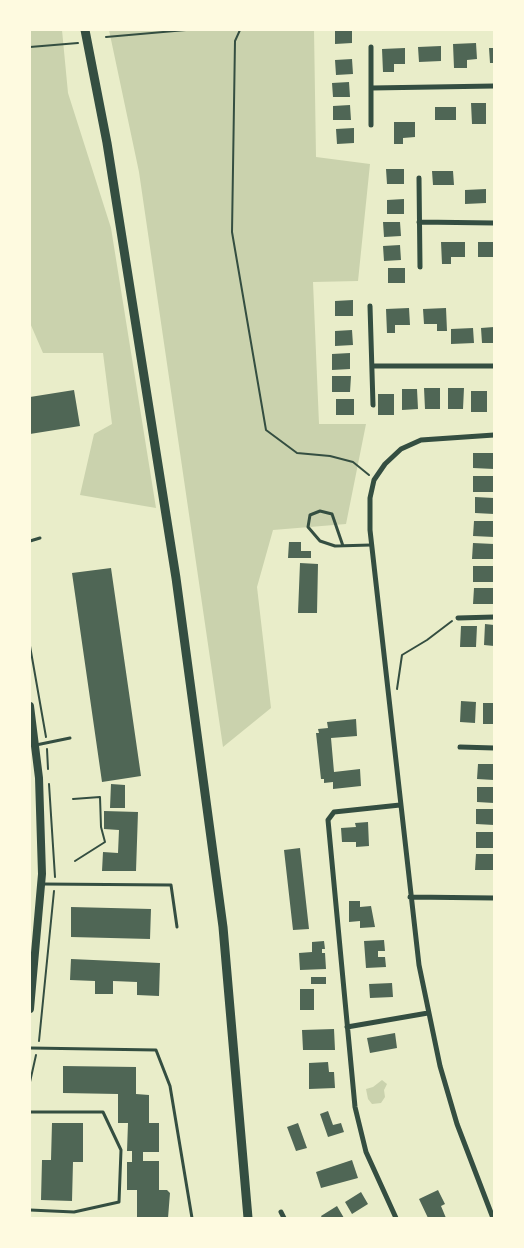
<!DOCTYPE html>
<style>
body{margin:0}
#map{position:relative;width:524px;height:1248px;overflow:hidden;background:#e9edc9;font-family:"Fira Sans Condensed",sans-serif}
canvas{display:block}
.frame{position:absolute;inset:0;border:31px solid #fefae0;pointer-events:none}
</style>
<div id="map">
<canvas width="524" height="1248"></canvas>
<div class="frame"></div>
</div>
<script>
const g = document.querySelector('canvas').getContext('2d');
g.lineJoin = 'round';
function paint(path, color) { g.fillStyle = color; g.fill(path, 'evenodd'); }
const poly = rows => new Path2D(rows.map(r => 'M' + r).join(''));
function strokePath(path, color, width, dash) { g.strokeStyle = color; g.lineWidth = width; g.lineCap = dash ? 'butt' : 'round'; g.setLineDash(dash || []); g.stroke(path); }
paint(poly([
 [30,30,62,30,68,93,111,228,156,508,80,495,94,434,112,424,103,353,43,353,30,323],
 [109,30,314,30,316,157,370,164,358,281,313,282,319,424,366,424,346,524,273,530,257,587,271,708,223,747,139,172],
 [382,1080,387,1084,384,1090,385,1097,381,1103,372,1104,368,1099,366,1089,373,1087]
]), '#cad2ad');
paint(poly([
 [335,30,352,30,352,43,335,44],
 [476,43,477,59,467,60,467,68,454,68,453,44],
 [441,46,441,61,419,62,418,47],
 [405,48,405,64,394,64,394,72,383,72,382,49],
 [489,48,494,48,494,63,490,63],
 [352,59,353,74,336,75,335,60],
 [349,82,350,97,333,97,332,83],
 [471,103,486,103,486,124,472,124],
 [350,105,351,120,333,120,333,106],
 [435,107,456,107,456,120,435,120],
 [394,122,415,122,415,137,403,138,403,144,394,144],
 [354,128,354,143,337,144,336,129],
 [386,169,404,169,404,184,387,184],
 [432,171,453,171,454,185,433,185],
 [486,189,486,203,465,204,465,190],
 [404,199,404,214,387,214,387,200],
 [383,222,400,222,401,236,384,237],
 [441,242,465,242,465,257,451,257,451,264,442,264],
 [478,242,494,242,494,257,478,257],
 [400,245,401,260,384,261,383,246],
 [388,268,405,268,405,283,388,283],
 [353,300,353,316,335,316,335,301],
 [409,308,410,325,395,325,395,333,387,333,386,309],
 [446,308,447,331,437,331,437,324,424,324,423,309],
 [494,327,494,343,482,343,481,328],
 [473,328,474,343,451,344,451,329],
 [352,330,353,345,335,346,335,331],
 [350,353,350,369,332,370,332,354],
 [332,376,351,376,350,392,332,392],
 [424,388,440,388,440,409,425,409],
 [448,388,464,388,463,409,448,409],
 [402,389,417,389,418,409,402,410],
 [74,390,80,426,30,434,30,397],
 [471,391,487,391,487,412,471,412],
 [378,394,394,394,394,415,378,415],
 [336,399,354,399,354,415,336,415],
 [473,453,494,453,494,469,473,468],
 [473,476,494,476,494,492,473,492],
 [475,497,494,498,494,514,475,513],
 [474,521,494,521,494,537,473,536],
 [289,542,301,542,301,551,311,551,311,558,288,558],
 [473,543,494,544,493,559,472,559],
 [300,563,318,564,317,613,298,613],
 [473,566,494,566,494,582,473,582],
 [111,568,141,776,102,782,72,573],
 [474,588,494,588,494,604,473,604],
 [485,624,494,625,494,646,484,645],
 [461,626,477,626,476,647,460,647],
 [461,701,476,702,475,723,460,722],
 [483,703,494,703,494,724,483,724],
 [356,719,357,736,331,738,334,772,360,769,361,786,333,789,333,782,324,783,324,779,321,779,316,733,319,733,318,729,328,728,327,722],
 [478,764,494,764,494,780,477,779],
 [111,784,125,785,125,808,110,808],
 [477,787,494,787,494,803,477,802],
 [476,809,494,809,494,825,476,824],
 [104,811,138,812,136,871,102,871,103,852,118,853,119,830,104,829],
 [368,822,369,846,356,847,356,842,342,842,341,828,356,827,355,823],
 [476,832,494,832,494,848,476,848],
 [300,848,309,929,293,930,284,850],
 [476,854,494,854,494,870,475,870],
 [349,901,360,901,360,907,371,906,375,927,360,928,360,921,349,922],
 [71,907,151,909,150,939,71,937],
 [384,940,385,951,378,951,378,957,385,957,386,967,366,968,364,941],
 [324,941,325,949,322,949,322,953,325,953,326,969,300,970,299,953,312,952,312,942],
 [71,959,160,963,159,996,137,995,137,982,113,981,113,994,95,994,95,981,70,980],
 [311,977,326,977,326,984,311,984],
 [392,983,393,997,370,998,369,984],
 [300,989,314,989,314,1010,300,1010],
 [334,1029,335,1050,303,1050,302,1030],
 [395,1033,397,1048,370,1053,367,1038],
 [328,1062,329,1072,334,1072,335,1088,309,1089,309,1063],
 [63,1066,136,1067,136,1094,149,1095,149,1123,159,1123,159,1152,143,1152,143,1161,159,1161,159,1190,167,1190,170,1193,168,1218,137,1218,137,1190,127,1190,127,1162,132,1162,132,1151,127,1151,128,1123,118,1123,118,1094,63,1093],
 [328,1111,333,1125,341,1123,344,1132,328,1137,320,1114],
 [52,1123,83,1123,83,1162,73,1162,72,1201,41,1200,42,1160,51,1160],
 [298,1123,307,1148,296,1151,287,1127],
 [352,1160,358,1178,321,1188,316,1172],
 [438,1190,445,1204,441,1206,446,1218,428,1218,419,1199],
 [361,1192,368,1204,352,1214,345,1202],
 [337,1206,344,1218,322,1218,321,1216]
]), '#4f6655');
strokePath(poly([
 [240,30,235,41,232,232,266,430,297,453,330,456,353,462,369,475],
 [106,37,186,30],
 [30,47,78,43],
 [30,646,46,737],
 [397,689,402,655,427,640,452,621],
 [47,749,48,769],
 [49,784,55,877],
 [73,799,100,797,101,827,105,842,75,861],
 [39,1041,54,891],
 [30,1082,36,1055]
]), '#344e41', 2);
strokePath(poly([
 [30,541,40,538],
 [343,546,332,514,320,511,310,515,308,527,320,541,335,546,371,545],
 [36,745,70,738],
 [42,884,171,885,177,927],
 [30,1048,156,1050,170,1086,192,1218],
 [30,1112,103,1112,121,1150,119,1202,74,1212,30,1210]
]), '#344e41', 3);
strokePath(poly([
 [371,47,371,125],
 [372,88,494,86],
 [419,178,420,267],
 [419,222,494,223],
 [370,306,373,405],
 [372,366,494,366],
 [458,618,494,617],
 [460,747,494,748],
 [410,897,494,898],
 [347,1027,428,1013],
 [281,1212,284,1218],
 [396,1218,366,1152,355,1107,328,820,334,812,400,805],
 [493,1218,457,1124,440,1066,419,965,370,530,370,498,374,480,385,464,401,449,421,440,494,435]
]), '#344e41', 5);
strokePath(poly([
 [30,706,39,778,42,874,30,1009]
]), '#344e41', 8);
strokePath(poly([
 [85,30,107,143,176,578,223,927,248,1218]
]), '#344e41', 9);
</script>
